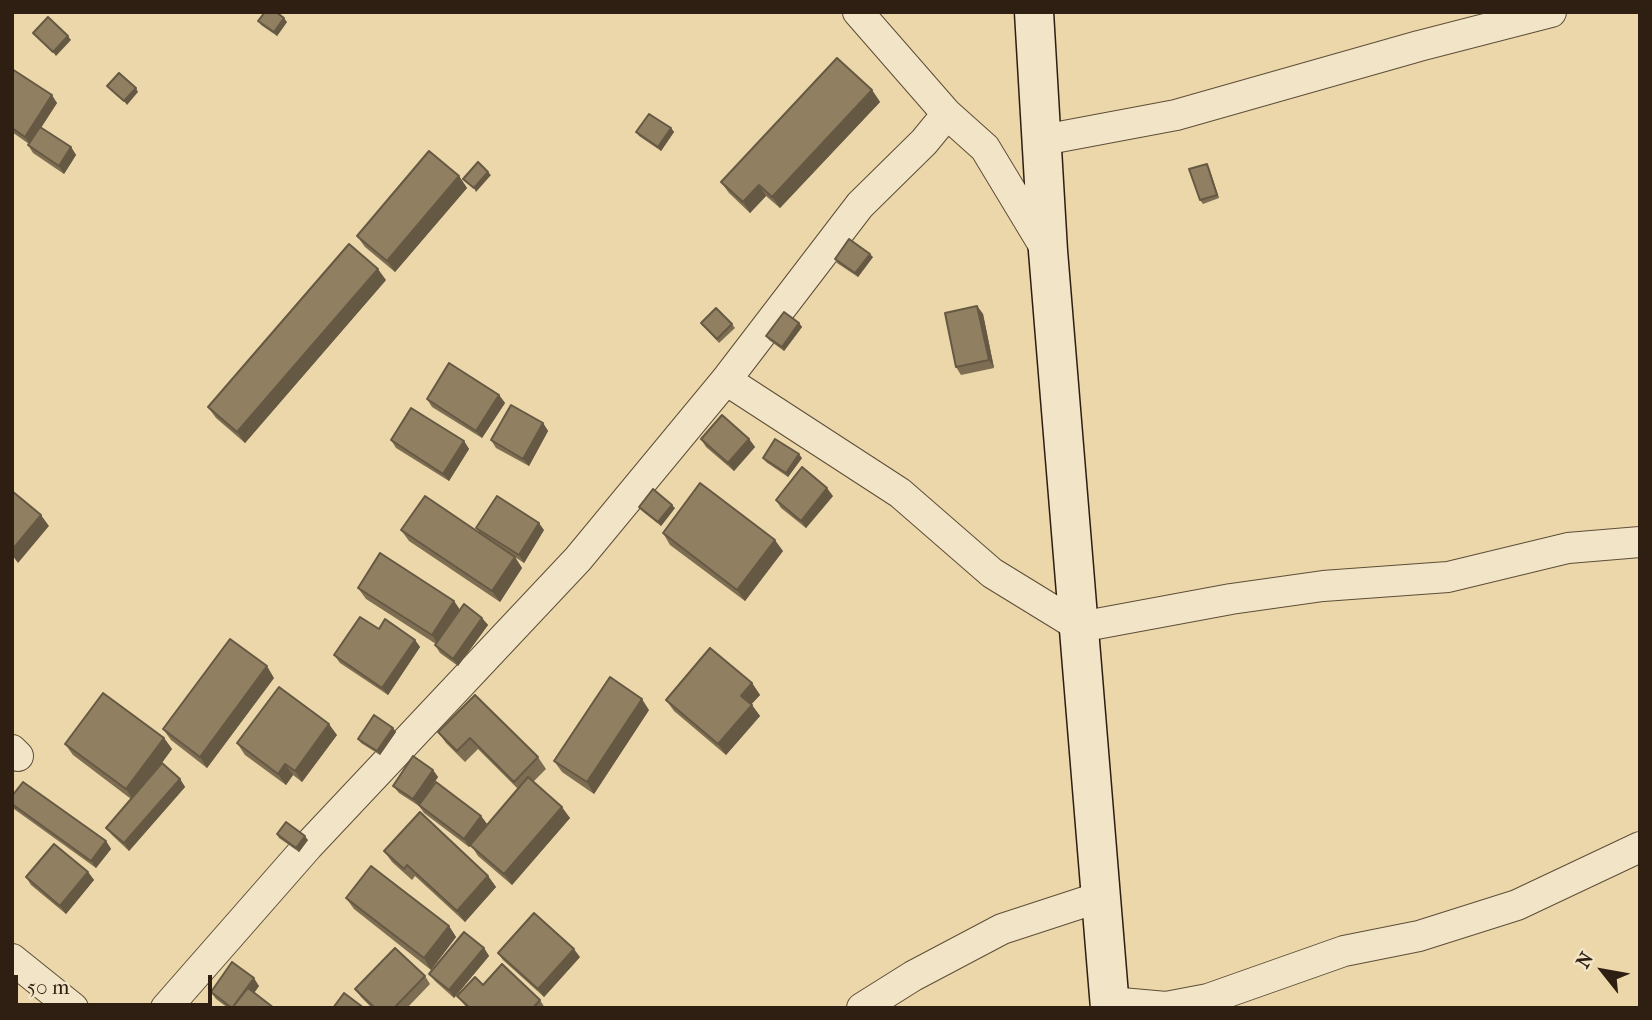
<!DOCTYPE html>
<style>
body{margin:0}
#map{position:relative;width:1652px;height:1020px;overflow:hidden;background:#ebd7a9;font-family:"IM FELL French Canon",serif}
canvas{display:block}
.frame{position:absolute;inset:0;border:14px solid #2f1f13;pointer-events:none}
.north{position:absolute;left:1568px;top:936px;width:70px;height:70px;-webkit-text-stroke:5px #f2e5c7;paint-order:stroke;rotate:301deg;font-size:19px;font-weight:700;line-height:28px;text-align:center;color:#2f1f13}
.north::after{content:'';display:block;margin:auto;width:24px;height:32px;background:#2f1f13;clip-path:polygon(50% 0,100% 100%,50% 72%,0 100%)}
.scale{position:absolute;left:14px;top:975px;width:198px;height:32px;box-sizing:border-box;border:4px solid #2f1f13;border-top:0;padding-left:9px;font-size:21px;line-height:24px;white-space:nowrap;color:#2f1f13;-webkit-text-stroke:5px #f2e5c7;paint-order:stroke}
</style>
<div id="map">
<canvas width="1652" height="1020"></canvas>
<div class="frame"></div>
<div class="north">N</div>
<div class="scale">50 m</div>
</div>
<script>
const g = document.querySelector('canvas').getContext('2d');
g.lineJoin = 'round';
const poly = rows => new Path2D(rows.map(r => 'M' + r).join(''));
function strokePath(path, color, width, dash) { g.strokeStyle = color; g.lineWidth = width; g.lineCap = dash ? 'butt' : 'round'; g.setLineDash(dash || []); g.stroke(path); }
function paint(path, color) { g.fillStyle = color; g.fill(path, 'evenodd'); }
const street = poly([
 [858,12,947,114,985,148,1046,249],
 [1043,140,1176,115,1419,46,1551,12],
 [726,380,900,493,992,573,1080,627,1231,599,1323,586,1448,577,1568,548,1640,542],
 [12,750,18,756],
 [12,959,73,1008],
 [1110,1002,1166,1007,1208,999,1344,951,1419,936,1517,905,1640,847],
 [166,1008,308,846,578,559,726,380,860,205,924,142,947,114],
 [862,1008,913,976,1002,929,1103,896]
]);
const secondary = poly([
 [1034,12,1048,251,1110,1008]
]);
strokePath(street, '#5e4d38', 32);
strokePath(secondary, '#2f1f13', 41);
strokePath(street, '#f2e5c7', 30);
strokePath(secondary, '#f2e5c7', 38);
paint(poly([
 [258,21,287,22,277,36,261,25],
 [12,69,57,103,41,128,71,147,76,155,64,174,33,153,28,145,29,144,12,132],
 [872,90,880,102,780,208,766,196,750,213,729,193,721,182],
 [671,128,674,132,661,151,639,136,636,132],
 [1209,168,1219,198,1203,204,1200,200],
 [459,176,467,188,395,272,365,247,357,236],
 [873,257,858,277,837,263,835,259],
 [386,280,245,443,216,418,208,407],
 [977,306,983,314,994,368,961,375,956,367],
 [701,323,732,324,735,328,719,343],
 [799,323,802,327,784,351,769,340,766,336],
 [499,395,505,403,482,438,432,407,427,399],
 [543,423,548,431,529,466,496,448,491,440],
 [701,439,749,439,755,447,734,471,706,447],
 [391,440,464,441,469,449,449,481,396,448],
 [763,458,802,458,788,477,766,462],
 [833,496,806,528,781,508,776,500],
 [639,507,675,508,661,526,642,511],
 [476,528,544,530,524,563,515,557,522,568,500,602,409,541,401,530,480,533],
 [663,533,783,551,745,601,670,545],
 [358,588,454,601,460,610,482,618,488,625,458,666,440,653,435,645,436,644,366,599],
 [415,640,420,647,388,695,340,663,334,655],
 [274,678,207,768,171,740,163,729],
 [752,683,760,695,751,704,760,716,726,755,674,711,666,700],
 [475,695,538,757,546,769,533,782,570,818,512,885,478,856,471,845,469,847,424,813,419,806,399,793,393,786,433,770,438,777,426,795,481,816,487,824,476,838,518,789,478,749,465,762,446,743,438,732],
 [649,710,594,794,562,772,554,761],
 [393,728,396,732,380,755,361,743,358,739],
 [337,735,302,782,293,775,286,785,245,755,237,743],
 [164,738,172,749,158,768,180,779,185,787,129,851,112,835,106,828,131,799,73,755,65,744],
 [12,796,106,841,111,849,96,868,14,809,12,807],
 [277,834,308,840,299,852,279,838],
 [384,851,488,876,496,887,465,922,415,876,412,880,392,862],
 [88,872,94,880,66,914,31,885,26,877],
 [346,898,449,926,456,937,431,970,354,909],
 [484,948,489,956,454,998,435,981,429,974],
 [498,953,580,957,544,997,503,960],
 [425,976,430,984,407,1008,372,1008,361,997,355,989],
 [483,985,540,1000,545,1008,467,1008,457,996],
 [259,986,254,993,274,1008,228,1008,216,999,211,992]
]), '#7d6d53');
paint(poly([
 [284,18,287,22,277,36,274,32],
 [68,36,71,40,56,56,53,52],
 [136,88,138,92,127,105,124,101],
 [872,90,880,102,780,208,772,197],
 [52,95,57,103,30,144,25,137],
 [671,128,674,132,661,151,658,147],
 [71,147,76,155,64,174,59,166],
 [1207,164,1209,168,1219,198,1217,195],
 [488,172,491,175,476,192,474,188],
 [459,176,467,188,395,272,387,261],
 [759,185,766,196,750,213,743,202],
 [870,254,873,257,858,277,855,273],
 [378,269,386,280,245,443,237,432],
 [977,306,983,314,994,368,989,360],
 [799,323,802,327,784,351,782,347],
 [499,395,505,403,482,438,476,431],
 [543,423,548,431,529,466,523,459],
 [749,439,755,447,734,471,728,463],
 [464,441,469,449,449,481,443,474],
 [799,454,802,458,788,477,786,473],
 [827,488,833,496,806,528,801,521],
 [672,505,675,508,661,526,658,522],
 [41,515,49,526,18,563,12,555,12,550],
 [539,523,544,530,524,563,519,555],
 [775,540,783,551,745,601,737,590],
 [515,557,522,568,500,602,492,591],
 [454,601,462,613,440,647,432,635],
 [482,618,488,625,458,666,453,659],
 [415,640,420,647,388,695,382,688],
 [267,666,274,678,207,768,200,757],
 [752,683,760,695,749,707,741,696],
 [642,699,649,710,594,794,587,782],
 [752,705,760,716,726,755,718,744],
 [329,724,337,735,302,782,295,771],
 [393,728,396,732,380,755,377,751],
 [164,738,172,749,134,801,126,789],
 [285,764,293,775,286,785,278,774],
 [433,770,438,777,419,806,413,799],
 [180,779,185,787,129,851,124,843],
 [562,807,570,818,512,885,504,874],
 [481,816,487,824,469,847,464,839],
 [305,836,308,840,299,852,296,848],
 [106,841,111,849,96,868,91,861],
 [88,872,94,880,66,914,60,906],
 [488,876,496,887,465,922,457,911],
 [449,926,456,937,431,970,424,958],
 [484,948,489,956,454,998,449,990],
 [574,949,580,957,544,997,538,989],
 [254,978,259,986,243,1008,232,1008]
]), '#665944');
const building = poly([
 [265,12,276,12,284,18,274,32,258,21,265,12],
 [48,17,68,36,53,52,33,33,48,17],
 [837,58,872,90,772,197,759,185,743,202,721,182,837,58],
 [12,69,52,95,25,137,12,128,12,69],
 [119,73,136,88,124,101,107,86,119,73],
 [649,114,671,128,658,147,636,132,649,114],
 [40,127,71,147,59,166,28,145,40,127],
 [429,151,459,176,387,261,357,236,429,151],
 [478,162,488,172,474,188,463,179,478,162],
 [1207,164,1217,195,1200,200,1189,169,1207,164],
 [849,239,870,254,855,273,835,259,849,239],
 [349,244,378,269,237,432,208,407,349,244],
 [977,306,989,360,956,367,945,313,977,306],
 [716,308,732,324,717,339,701,323,716,308],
 [784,312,799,323,782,347,766,336,784,312],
 [449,363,499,395,476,431,427,399,449,363],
 [511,405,543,423,523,459,491,440,511,405],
 [411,408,464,441,443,474,391,440,411,408],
 [722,415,749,439,728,463,701,439,722,415],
 [775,439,799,454,786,473,763,458,775,439],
 [802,467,827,488,801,521,776,500,802,467],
 [700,483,775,540,737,590,663,533,700,483],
 [653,489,672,505,658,522,639,507,653,489],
 [12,491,41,515,12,550,12,491],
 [425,496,515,557,492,591,401,530,425,496],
 [497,496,539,523,519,555,476,528,497,496],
 [380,553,454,601,432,635,358,588,380,553],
 [464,604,482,618,453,659,435,645,464,604],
 [360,617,379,629,385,619,415,640,382,688,334,655,360,617],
 [230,639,267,666,200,757,163,729,230,639],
 [710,648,752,683,741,696,752,705,718,744,666,700,710,648],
 [610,677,642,699,587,782,554,761,610,677],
 [279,687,329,724,295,771,285,764,278,774,237,743,279,687],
 [103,693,164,738,126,789,65,744,103,693],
 [475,695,538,757,514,782,470,738,457,751,438,732,475,695],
 [374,715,393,728,377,751,358,739,374,715],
 [413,756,433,770,413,799,393,786,413,756],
 [162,763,180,779,124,843,106,828,162,763],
 [528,777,562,807,504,874,470,845,528,777],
 [23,782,106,841,91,861,12,804,12,796,23,782],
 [436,782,481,816,464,839,419,805,436,782],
 [420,812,488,876,457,911,407,865,404,869,384,851,420,812],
 [286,822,305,836,296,848,277,834,286,822],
 [54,844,88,872,60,906,26,877,54,844],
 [371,866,449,926,424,958,346,898,371,866],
 [534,913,574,949,538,989,498,953,534,913],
 [464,932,484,948,449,990,429,974,464,932],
 [395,948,425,976,394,1008,375,1008,355,989,395,948],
 [232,962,254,978,232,1008,211,992,232,962],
 [502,964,540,1000,533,1008,470,1008,457,996,475,977,483,985,502,964],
 [248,988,274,1008,232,1008,248,988],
 [344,993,364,1008,333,1008,344,993]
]);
paint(building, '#917f61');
strokePath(building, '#665944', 2);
</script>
